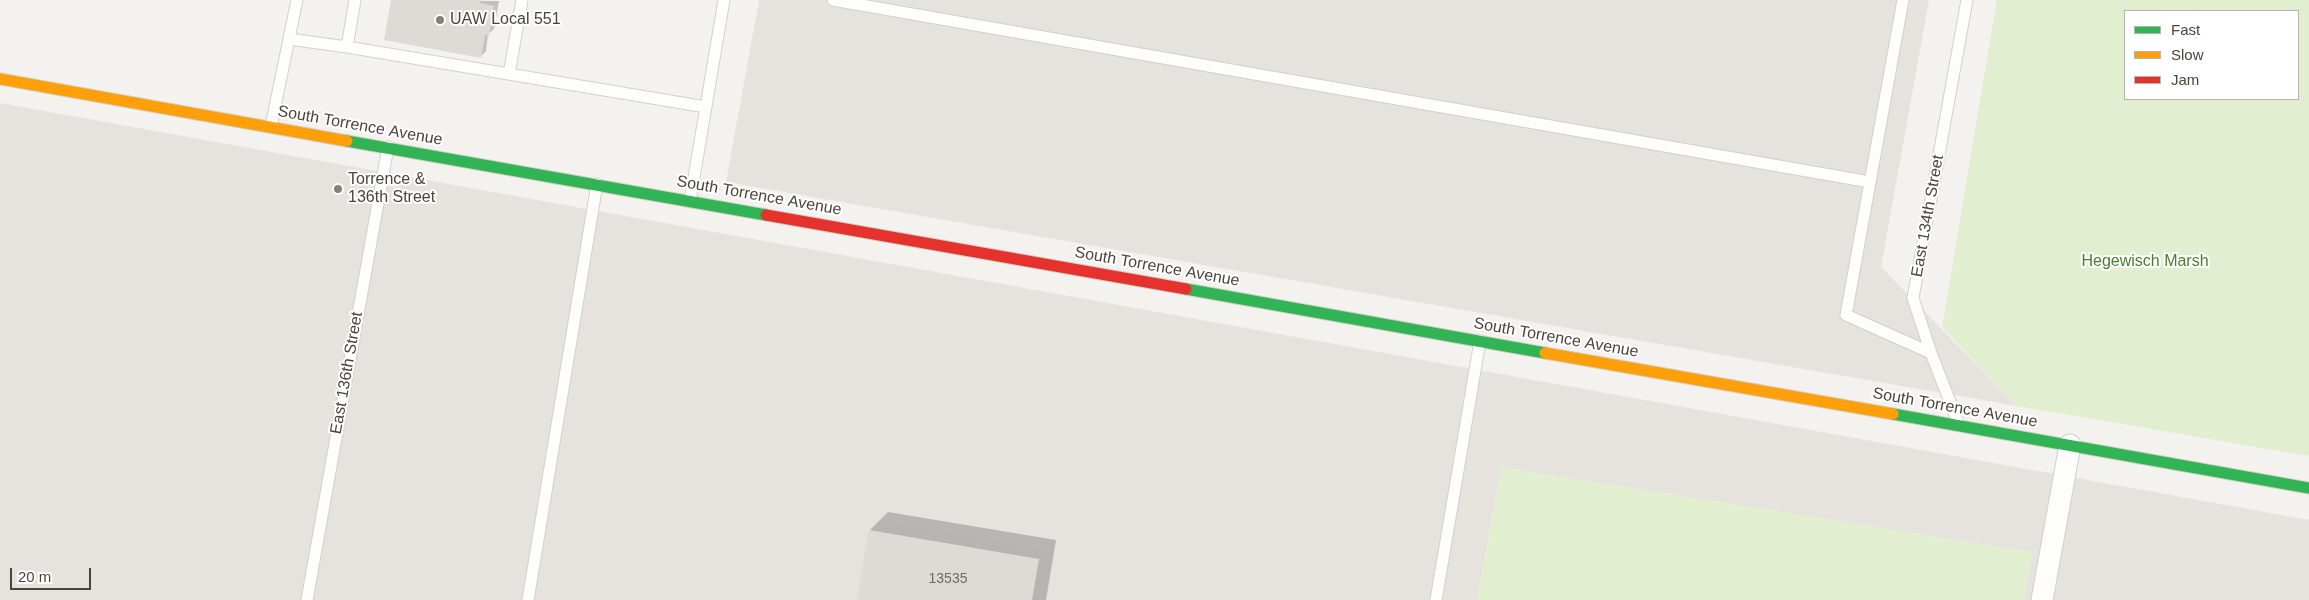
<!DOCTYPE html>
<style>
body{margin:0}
#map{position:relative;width:2309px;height:600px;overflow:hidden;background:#f4f2ee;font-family:Arial,sans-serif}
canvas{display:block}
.legend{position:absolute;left:2124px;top:10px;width:175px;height:90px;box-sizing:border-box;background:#fff;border:1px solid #b7b4b0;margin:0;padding:6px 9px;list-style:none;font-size:15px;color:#4b4439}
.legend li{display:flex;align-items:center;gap:10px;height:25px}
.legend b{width:25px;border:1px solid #b7b4b0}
.scale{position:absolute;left:10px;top:568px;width:81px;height:22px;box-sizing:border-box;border:2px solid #4b4439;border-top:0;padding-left:6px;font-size:15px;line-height:18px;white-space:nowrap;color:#4b4439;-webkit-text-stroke:4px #fff;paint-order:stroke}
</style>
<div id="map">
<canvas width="2309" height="600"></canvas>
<ul class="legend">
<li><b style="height:6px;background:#30b455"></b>Fast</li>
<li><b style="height:6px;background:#ff9f0a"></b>Slow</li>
<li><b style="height:6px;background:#e5322d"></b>Jam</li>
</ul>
<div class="scale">20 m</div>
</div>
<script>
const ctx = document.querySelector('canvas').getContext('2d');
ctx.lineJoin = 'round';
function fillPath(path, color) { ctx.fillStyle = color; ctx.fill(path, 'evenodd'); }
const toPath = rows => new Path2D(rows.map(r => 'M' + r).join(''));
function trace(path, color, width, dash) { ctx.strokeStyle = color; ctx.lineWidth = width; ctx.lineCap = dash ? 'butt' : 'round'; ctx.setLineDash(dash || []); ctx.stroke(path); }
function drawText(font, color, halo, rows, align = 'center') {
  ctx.font = font + ' Arial,sans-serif'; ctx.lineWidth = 4; ctx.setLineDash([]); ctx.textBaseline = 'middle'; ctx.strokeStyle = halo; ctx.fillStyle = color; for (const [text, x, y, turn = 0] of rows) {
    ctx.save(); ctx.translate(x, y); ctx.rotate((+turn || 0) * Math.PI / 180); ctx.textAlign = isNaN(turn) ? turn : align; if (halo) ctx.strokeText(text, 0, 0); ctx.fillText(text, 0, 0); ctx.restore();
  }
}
fillPath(toPath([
 [759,0,1929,0,1881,267,2017,406,726,182],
 [0,103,2309,520,2309,600,2024,600,2032,552,1501,467,1477,600,0,600]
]), '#e6e2de');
fillPath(toPath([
 [1997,0,2309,0,2309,456,2017,406,1942,327],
 [2298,11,2298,99,2125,99,2125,11],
 [1501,467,2032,552,2024,600,1477,600]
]), '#e1eecf');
fillPath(toPath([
 [737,275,1083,335,1046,551,810,510,794,600,681,600]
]), '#e6e3df');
fillPath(toPath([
 [392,0,499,1,494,29,488,34,486,51,481,56],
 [888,512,1056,540,1046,600,858,600,870,530]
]), '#0003');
fillPath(toPath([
 [391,0,480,0,480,3,494,6,489,36,485,35,481,58,384,40],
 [869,530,1039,559,1032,600,857,600]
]), '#dedbd6');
const lane = toPath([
 [833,0,1870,182],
 [1903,0,1846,315,1931,353],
 [289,39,347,47,355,0],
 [347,47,706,107],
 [509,74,522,0],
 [271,126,297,0],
 [690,201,724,0],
 [1959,425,1931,353,1913,298,1967,0],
 [307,600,388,147],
 [528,600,597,184],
 [1436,600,1480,341]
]);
const street = toPath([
 [2042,600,2070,445]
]);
const fast = toPath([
 [347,141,766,215],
 [1186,289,1545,353],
 [1893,414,2309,488]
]);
const slow = toPath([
 [0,79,347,141],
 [1545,353,1893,414]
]);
const jam = toPath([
 [766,215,1186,289]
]);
trace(lane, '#d2d0cb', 13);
trace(street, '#d2d0cb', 23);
trace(fast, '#d3cfc5', 13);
trace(slow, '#d3cfc5', 13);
trace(jam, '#d3cfc5', 13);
trace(lane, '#fdfdfc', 11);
trace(street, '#fdfdfc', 21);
trace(fast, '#30b455', 11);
trace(slow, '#ff9f0a', 11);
trace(jam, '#e5322d', 11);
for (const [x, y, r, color] of [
 [440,20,5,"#868178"],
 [338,189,5,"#868178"]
]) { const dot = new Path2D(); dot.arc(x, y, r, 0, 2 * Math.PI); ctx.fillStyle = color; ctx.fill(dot); trace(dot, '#fff', 2); }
drawText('14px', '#706a61', null, [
 ["13535",948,579]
]);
drawText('16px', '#4b4439', '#fff', [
 ["UAW Local 551",450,20],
 ["Torrence &",348,180],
 ["136th Street",348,198]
], 'left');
drawText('16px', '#4b4439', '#fff', [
 ["South Torrence Avenue",360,126,10],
 ["South Torrence Avenue",759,196,10],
 ["East 134th Street",1928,216,-80],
 ["South Torrence Avenue",1157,267,10],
 ["South Torrence Avenue",1556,338,10],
 ["East 136th Street",347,373,-80],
 ["South Torrence Avenue",1955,408,10]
]);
drawText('16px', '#4a7f2a', '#fff', [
 ["Hegewisch Marsh",2145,262]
]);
</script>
